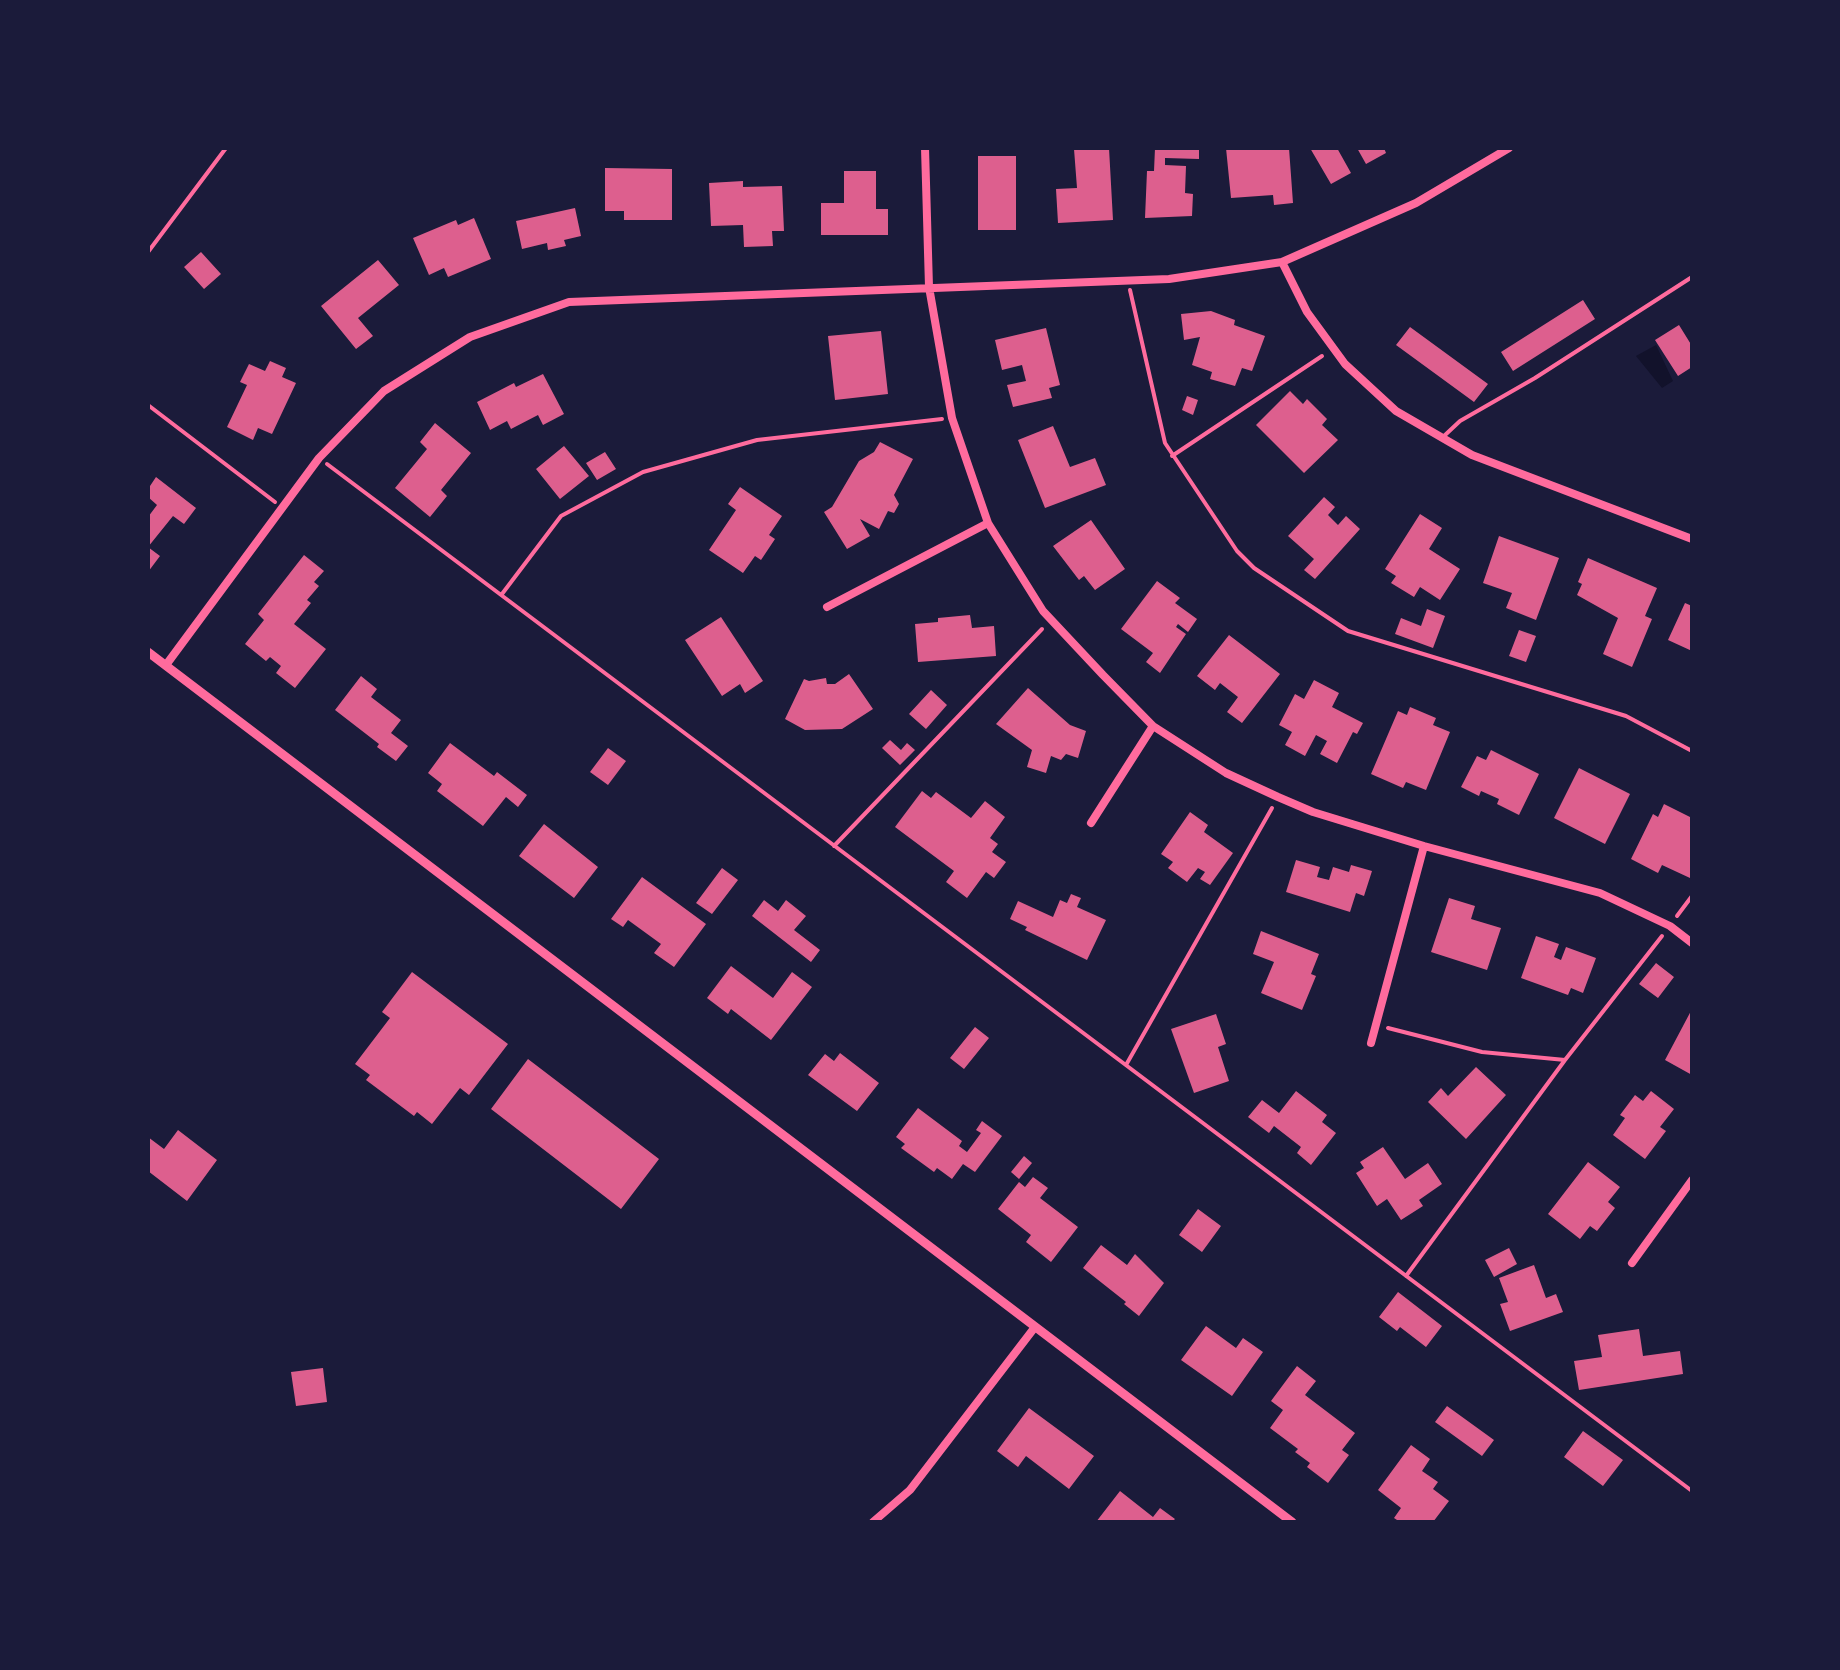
<!DOCTYPE html>
<style>
body{margin:0}
#map{position:relative;width:1840px;height:1670px;overflow:hidden;background:#1b1b3a;font-family:"Times New Roman",serif}
canvas{display:block}
.frame{position:absolute;inset:0;border:150px solid #1b1b3a;pointer-events:none}
</style>
<div id="map">
<canvas width="1840" height="1670"></canvas>
<div class="frame"></div>
</div>
<script>
const ctx = document.querySelector('canvas').getContext('2d');
ctx.lineJoin = 'round';
function fillPath(path, color) { ctx.fillStyle = color; ctx.fill(path, 'evenodd'); }
const toPath = rows => new Path2D(rows.map(r => 'M' + r).join(''));
function trace(path, color, width, dash) { ctx.strokeStyle = color; ctx.lineWidth = width; ctx.lineCap = dash ? 'butt' : 'round'; ctx.setLineDash(dash || []); ctx.stroke(path); }
fillPath(toPath([
 [1656,345,1673,381,1662,388,1636,356]
]), '#12122b');
fillPath(toPath([
 [1109,148,1113,220,1058,223,1056,189,1077,188,1074,149],
 [1155,148,1199,148,1199,159,1165,158,1165,165,1186,166,1185,193,1193,194,1192,216,1145,218,1147,171,1154,171],
 [1226,148,1289,148,1293,203,1274,205,1273,195,1231,198],
 [1310,148,1337,148,1351,173,1331,184],
 [1357,148,1384,148,1386,153,1366,164],
 [978,156,1016,156,1016,230,978,230],
 [605,168,672,169,672,220,624,220,624,211,605,211],
 [844,171,876,171,876,209,888,209,888,235,821,235,821,203,844,203],
 [743,181,743,187,782,186,784,231,772,231,773,246,744,247,743,225,711,226,709,183],
 [575,208,581,236,564,240,566,246,548,250,547,243,522,249,516,221],
 [474,218,491,259,448,277,444,268,429,275,413,238,456,220,458,225],
 [201,252,221,274,204,289,184,267],
 [378,260,399,285,358,318,373,336,356,349,321,306],
 [1583,300,1595,319,1513,371,1501,352],
 [1211,311,1235,320,1234,325,1265,336,1252,371,1242,368,1235,386,1210,379,1212,372,1192,365,1200,337,1184,340,1181,314],
 [1679,325,1692,346,1692,367,1678,376,1655,340],
 [1410,327,1488,384,1474,402,1396,345],
 [1046,328,1060,385,1049,388,1052,398,1013,407,1007,385,1026,381,1022,365,1002,370,995,340],
 [881,331,888,394,835,400,828,336],
 [270,361,286,368,282,377,296,383,272,434,258,428,253,440,227,427,247,385,240,382,249,364,265,371],
 [543,374,564,414,543,425,538,415,511,429,507,421,490,430,477,402,514,383,516,387],
 [1290,391,1303,404,1307,399,1327,419,1322,425,1338,440,1304,473,1256,425],
 [1187,396,1198,400,1193,415,1182,410],
 [435,423,471,453,441,490,447,496,430,517,395,488,427,449,420,442],
 [1053,426,1070,467,1095,458,1106,485,1045,508,1018,440],
 [880,442,913,459,894,495,899,504,894,513,888,511,879,529,860,519,870,536,847,549,824,512,832,507,859,461,874,452],
 [564,446,589,476,560,499,536,469],
 [605,452,616,469,597,480,586,463],
 [156,477,196,508,184,524,173,516,148,547,160,556,148,572,148,517,157,505,148,497,148,489],
 [740,487,782,516,769,535,775,539,761,560,755,556,743,573,709,550,736,510,728,504],
 [1324,497,1335,507,1328,515,1338,525,1346,516,1360,529,1315,579,1304,570,1314,559,1288,536],
 [1420,514,1442,528,1429,549,1460,569,1440,600,1420,587,1414,597,1391,583,1396,576,1385,569],
 [1091,520,1125,569,1095,590,1084,576,1079,580,1053,546],
 [1499,536,1559,558,1536,620,1506,608,1512,593,1483,583],
 [304,555,324,571,314,582,319,586,307,600,311,603,294,624,326,649,295,688,276,673,281,666,270,657,266,661,245,644,264,620,258,614],
 [1588,558,1657,588,1645,616,1652,619,1632,667,1603,654,1618,618,1577,595,1582,584,1578,582],
 [1157,581,1180,598,1175,603,1197,619,1188,632,1178,624,1176,627,1186,634,1160,673,1146,662,1153,653,1121,629],
 [1685,603,1692,606,1692,651,1668,640],
 [1427,609,1445,616,1433,648,1395,634,1401,618,1421,626],
 [970,615,972,628,994,626,996,656,918,662,915,624,938,622,938,618],
 [721,617,763,681,745,693,740,684,722,696,685,640],
 [1519,630,1536,636,1526,662,1509,656],
 [1229,635,1280,674,1242,723,1227,712,1238,697,1220,683,1215,690,1197,676],
 [849,674,873,709,842,729,805,730,785,719,804,679,809,681,826,678,827,684,835,684],
 [361,676,377,689,371,697,401,720,391,733,408,746,396,761,377,747,379,744,335,710],
 [1314,680,1339,693,1332,707,1363,723,1357,734,1353,732,1337,763,1320,754,1327,741,1316,735,1305,756,1285,745,1292,732,1279,725,1295,694,1304,699],
 [1028,688,1070,725,1086,731,1078,758,1066,754,1061,760,1051,756,1046,773,1027,767,1032,750,996,724],
 [931,690,947,705,926,729,909,714],
 [1410,707,1436,718,1433,725,1450,732,1426,790,1406,782,1403,788,1371,774,1398,711,1407,715],
 [890,740,901,750,907,743,915,750,900,765,882,748],
 [450,743,494,776,497,772,527,795,518,807,506,797,483,826,437,791,442,784,428,773],
 [608,748,626,761,608,785,590,772],
 [1491,750,1539,774,1519,815,1497,804,1499,799,1481,791,1479,796,1461,787,1477,756,1486,760],
 [1579,768,1630,794,1605,844,1554,818],
 [922,791,931,798,936,792,971,818,985,801,1005,817,990,838,998,844,992,852,1006,862,994,878,986,872,967,898,946,882,954,871,895,827],
 [1664,804,1692,818,1692,872,1690,878,1662,865,1658,873,1631,859,1653,814,1658,817],
 [1190,812,1208,825,1204,832,1233,853,1210,885,1200,879,1205,872,1198,868,1187,882,1168,868,1173,862,1161,854],
 [544,824,598,867,574,898,519,856],
 [1296,860,1320,867,1317,877,1329,880,1333,867,1349,872,1351,865,1372,871,1364,896,1356,893,1350,912,1286,892],
 [722,868,738,880,712,914,696,903],
 [642,877,706,924,674,967,654,953,661,944,628,920,623,927,611,919],
 [1071,894,1081,898,1077,907,1106,920,1087,960,1025,930,1027,927,1010,919,1018,901,1053,917,1060,900,1067,903],
 [1449,898,1475,906,1471,919,1501,928,1487,970,1431,952],
 [764,900,778,911,786,900,806,916,794,930,820,950,811,962,752,916],
 [1261,931,1319,954,1311,974,1316,976,1302,1010,1261,993,1274,962,1253,954],
 [1536,936,1559,944,1554,957,1561,960,1566,947,1596,958,1583,993,1571,988,1568,995,1521,978],
 [1656,963,1674,977,1658,998,1639,984],
 [731,966,773,998,792,972,812,987,771,1040,731,1009,728,1014,707,998],
 [412,972,508,1044,469,1095,460,1088,432,1124,417,1112,414,1116,366,1080,370,1075,355,1064,390,1018,382,1012],
 [1692,1009,1692,1075,1665,1060],
 [1216,1014,1226,1044,1218,1047,1229,1081,1194,1093,1171,1029],
 [975,1027,989,1038,964,1069,950,1058],
 [840,1053,879,1083,857,1111,808,1075,825,1054,834,1061],
 [528,1059,659,1159,621,1209,491,1109],
 [1476,1067,1506,1095,1466,1139,1428,1102,1441,1088,1448,1096],
 [1296,1091,1327,1115,1322,1122,1336,1133,1311,1165,1297,1153,1301,1147,1274,1126,1269,1133,1248,1117,1262,1100,1279,1113],
 [1651,1091,1674,1109,1660,1127,1666,1131,1645,1159,1613,1135,1625,1118,1620,1115,1635,1095,1643,1101],
 [918,1108,962,1141,959,1146,967,1152,981,1133,976,1130,982,1121,1002,1136,975,1172,963,1164,952,1179,937,1168,934,1172,901,1148,905,1144,896,1137],
 [178,1130,217,1160,187,1201,148,1171,148,1137,164,1149],
 [1383,1147,1405,1179,1428,1163,1442,1184,1419,1200,1423,1206,1401,1220,1387,1199,1377,1206,1356,1173,1364,1168,1360,1162],
 [1024,1156,1032,1163,1019,1179,1011,1172],
 [1588,1162,1620,1187,1608,1202,1615,1208,1597,1231,1590,1226,1580,1239,1548,1214],
 [1033,1177,1048,1188,1040,1198,1078,1227,1051,1262,1026,1242,1031,1235,998,1209,1019,1182,1025,1187],
 [1198,1209,1221,1226,1202,1252,1179,1235],
 [1101,1245,1127,1265,1135,1254,1164,1283,1139,1316,1124,1304,1126,1302,1083,1268],
 [1509,1248,1517,1264,1494,1277,1485,1260],
 [1534,1265,1546,1298,1556,1294,1563,1312,1510,1331,1500,1304,1508,1302,1499,1278],
 [1398,1292,1442,1326,1426,1347,1400,1327,1397,1331,1379,1317],
 [1206,1326,1236,1348,1243,1338,1263,1352,1232,1396,1181,1360],
 [1639,1329,1643,1356,1680,1351,1683,1374,1579,1390,1574,1361,1602,1357,1598,1335],
 [1297,1366,1316,1381,1305,1395,1355,1433,1342,1450,1349,1455,1328,1483,1307,1467,1310,1463,1295,1452,1298,1449,1270,1428,1283,1410,1271,1401],
 [323,1368,327,1402,296,1406,291,1372],
 [1447,1406,1494,1440,1482,1456,1435,1422],
 [1029,1408,1094,1456,1069,1489,1026,1456,1018,1467,997,1451],
 [1583,1431,1623,1460,1603,1486,1564,1457],
 [1411,1445,1430,1459,1422,1471,1438,1482,1433,1489,1449,1501,1433,1522,1400,1522,1394,1518,1401,1508,1378,1490],
 [1120,1491,1153,1517,1160,1508,1175,1519,1172,1522,1096,1522]
]), '#dd5f8e');
trace(toPath([
 [148,252,226,148],
 [1130,290,1165,443,1237,551,1254,568,1348,631,1626,716,1692,751],
 [148,405,275,502],
 [1172,456,1322,356],
 [327,464,1692,1491],
 [502,594,561,516,643,472,757,440,942,419],
 [834,846,1042,629],
 [1677,916,1692,896],
 [1388,1028,1482,1052,1565,1060],
 [1126,1065,1272,808],
 [1406,1276,1565,1060,1662,936]
]), '#ff6b9d', 4);
trace(toPath([
 [1444,436,1460,421,1535,378,1692,277]
]), '#ff6b9d', 4);
trace(toPath([
 [925,148,929,287,952,418,988,523,1043,611,1103,675,1153,726,1226,773,1278,797,1313,812,1424,846,1600,893,1670,926,1692,943],
 [1282,262,1307,312,1345,364,1396,411,1472,455,1692,539],
 [827,607,988,523],
 [166,665,319,458,384,391,470,337,569,302,1169,279,1282,262,1416,203,1509,148],
 [1091,823,1153,726],
 [1371,1043,1424,846],
 [1632,1263,1692,1180],
 [873,1522,910,1490,1035,1327]
]), '#ff6b9d', 8);
trace(toPath([
 [148,652,1292,1522]
]), '#ff6b9d', 9);
</script>
